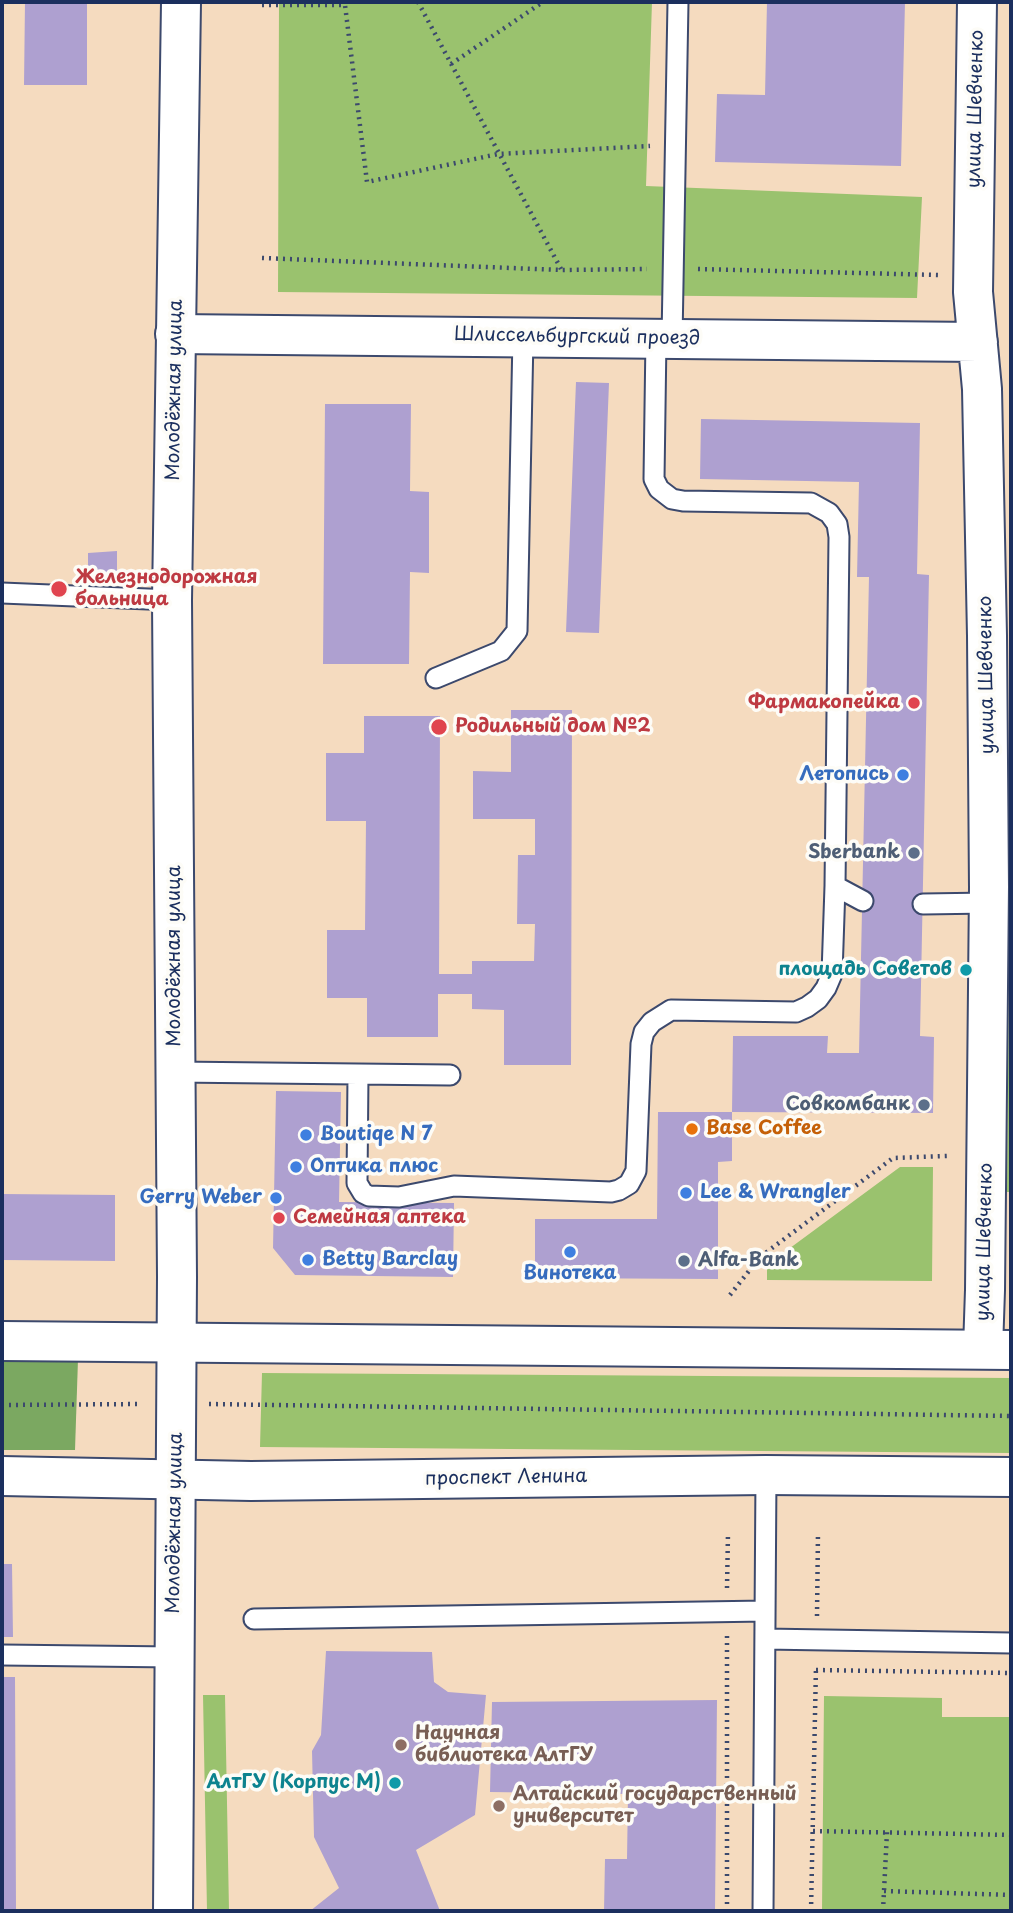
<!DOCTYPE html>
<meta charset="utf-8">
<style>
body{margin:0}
#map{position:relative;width:1013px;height:1913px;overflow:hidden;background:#f5dbbf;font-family:"Playpen Sans",sans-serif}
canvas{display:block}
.frame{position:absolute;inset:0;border:4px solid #1b2f5e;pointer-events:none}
</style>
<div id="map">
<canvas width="1013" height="1913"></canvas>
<div class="frame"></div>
</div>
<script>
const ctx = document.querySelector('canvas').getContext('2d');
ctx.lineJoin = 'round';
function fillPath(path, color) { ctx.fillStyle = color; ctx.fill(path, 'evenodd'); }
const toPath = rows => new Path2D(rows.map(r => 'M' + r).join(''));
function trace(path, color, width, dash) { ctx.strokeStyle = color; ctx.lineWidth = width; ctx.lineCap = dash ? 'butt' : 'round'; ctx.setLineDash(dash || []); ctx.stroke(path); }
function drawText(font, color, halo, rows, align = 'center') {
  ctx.font = font + ' "Playpen Sans",sans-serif'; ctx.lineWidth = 7; ctx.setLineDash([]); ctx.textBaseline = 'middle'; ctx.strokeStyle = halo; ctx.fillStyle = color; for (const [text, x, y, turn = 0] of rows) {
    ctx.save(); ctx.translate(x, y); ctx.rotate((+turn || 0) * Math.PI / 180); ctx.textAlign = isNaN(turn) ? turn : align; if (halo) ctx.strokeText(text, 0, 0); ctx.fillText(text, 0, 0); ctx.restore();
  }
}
fillPath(toPath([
 [279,2,652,2,646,186,922,197,917,298,278,292],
 [1011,737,1011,1192,1007,1192],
 [900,1167,933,1167,932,1281,767,1280,767,1265],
 [262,1373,1011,1378,1011,1453,260,1447],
 [203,1695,225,1695,229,1911,207,1911],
 [824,1696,942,1698,942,1717,1011,1717,1011,1911,822,1911]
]), '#9ac26e');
fillPath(toPath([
 [78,1359,75,1450,2,1450,2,1360]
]), '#7ba861');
fillPath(toPath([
 [25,2,87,2,87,85,24,85],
 [767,2,905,2,901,166,715,162,717,94,765,95],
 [576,382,609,383,599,633,566,632],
 [325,404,411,404,410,491,429,492,429,573,410,572,409,664,323,664],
 [701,419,920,423,917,574,929,575,920,1036,934,1037,933,1113,732,1112,733,1036,828,1036,827,1053,859,1053,869,577,857,577,859,482,700,479],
 [117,551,117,578,88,578,88,553],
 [511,710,572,710,571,1065,504,1065,504,1010,472,1009,472,994,438,994,438,1037,367,1037,367,998,327,998,327,930,365,930,366,821,326,821,326,753,364,753,364,716,440,716,439,974,472,974,472,961,534,961,535,924,517,924,518,855,535,855,535,819,473,819,473,771,511,772],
 [276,1091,341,1092,339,1202,454,1203,453,1277,295,1275,273,1248],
 [658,1112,732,1112,732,1161,718,1162,718,1279,535,1278,535,1219,657,1219],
 [2,1194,115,1195,115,1261,2,1260],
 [2,1564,12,1564,13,1637,2,1637],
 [326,1651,432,1652,434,1682,448,1692,486,1695,475,1815,416,1850,440,1911,310,1911,339,1888,314,1837,312,1751,321,1735],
 [2,1677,15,1677,16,1911,2,1911],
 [717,1700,715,1911,604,1911,605,1859,627,1859,628,1794,490,1792,492,1702]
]), '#aea0d0');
const service = toPath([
 [656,338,654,479,659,489,672,499,683,501,811,503,829,513,837,524,839,537,835,886],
 [672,339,678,2],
 [2,593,172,600],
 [436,678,501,651,517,631,523,337],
 [923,904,989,903],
 [175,1072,358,1074,357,1183,363,1193,369,1196,399,1197,454,1186,611,1192,619,1190,629,1184,636,1171,641,1044,644,1032,652,1022,671,1010,796,1012,807,1007,818,999,826,988,832,974,835,886,863,901],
 [358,1074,450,1075],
 [254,1619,765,1611],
 [765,1639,1011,1643],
 [2,1655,174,1657],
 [763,1911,766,1475]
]);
const minor = toPath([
 [977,2,973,292,982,389,987,636,989,887,985,1290,983,1349],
 [175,334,978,342]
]);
const tertiary = toPath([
 [173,1911,177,1277,172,600,181,2]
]);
const primary = toPath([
 [2,1341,1011,1350],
 [2,1476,251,1481,766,1475,1011,1477]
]);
trace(service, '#3c496d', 23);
trace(minor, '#3c496d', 42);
trace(tertiary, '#3c496d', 42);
trace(primary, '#3c496d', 42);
trace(toPath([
 [418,2,561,269],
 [262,5,345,5,367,182,498,154,650,146],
 [451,64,543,2],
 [262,258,561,270,647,269],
 [698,269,938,275],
 [730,1295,760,1257,893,1158,947,1156],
 [209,1404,1011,1416],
 [2,1405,141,1404],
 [727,1588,728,1533],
 [817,1616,818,1532],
 [727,1636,727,1911],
 [816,1670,1011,1673],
 [813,1831,1011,1835],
 [884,1891,1011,1895],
 [811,1911,816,1666],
 [883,1911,887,1832]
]), '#3c496d', 4.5, [2, 5]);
trace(service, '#fff', 19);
trace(minor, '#fff', 38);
trace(tertiary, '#fff', 38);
trace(primary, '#fff', 38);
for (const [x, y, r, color] of [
 [59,589,9,"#e0444e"],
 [914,703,7,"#e0444e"],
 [439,727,9,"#e0444e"],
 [903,775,7,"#3f7fe0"],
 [914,853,7,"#5c6f8a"],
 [966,970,7,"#0f9aa8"],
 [924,1105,7,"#5c6f8a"],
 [692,1129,7,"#e8710a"],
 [306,1135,7,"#3f7fe0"],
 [296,1167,7,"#3f7fe0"],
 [686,1193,7,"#3f7fe0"],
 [276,1198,7,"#3f7fe0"],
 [279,1218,7,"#e0444e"],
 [570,1252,7,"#3f7fe0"],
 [308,1260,7,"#3f7fe0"],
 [684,1261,7,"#5c6f8a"],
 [401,1745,7,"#8d6e63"],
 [395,1783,7,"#0f9aa8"],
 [499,1806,7,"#8d6e63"]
]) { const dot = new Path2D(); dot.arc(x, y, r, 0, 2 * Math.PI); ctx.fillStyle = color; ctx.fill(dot); trace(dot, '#fdfcf7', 2.5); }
drawText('19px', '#1b2f5e', '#fdfcf7', [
 ["улица Шевченко",976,109,-89],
 ["Шлиссельбургский проезд",577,337,1],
 ["Молодёжная улица",175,390,-89],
 ["улица Шевченко",987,675,-91],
 ["Молодёжная улица",175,956,-90],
 ["улица Шевченко",985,1242,-89],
 ["проспект Ленина",506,1478,-1],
 ["Молодёжная улица",175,1523,-89]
]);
drawText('bold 19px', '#be3a42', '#fdfcf7', [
 ["Железнодорожная",75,578],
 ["больница",75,600],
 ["Фармакопейка",900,703,"right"],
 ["Родильный дом №2",455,727],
 ["Семейная аптека",293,1218]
], 'left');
drawText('bold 19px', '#366cbe', '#fdfcf7', [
 ["Летопись",889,775,"right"],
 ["Boutiqe N 7",320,1135],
 ["Оптика плюс",310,1167],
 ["Lee & Wrangler",700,1193],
 ["Gerry Weber",262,1198,"right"],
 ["Betty Barclay",322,1260],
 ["Винотека",570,1274,"center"]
], 'left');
drawText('bold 19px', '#4e5e75', '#fdfcf7', [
 ["Sberbank",900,853],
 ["Совкомбанк",910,1105],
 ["Alfa-Bank",698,1261,"left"]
], 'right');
drawText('bold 19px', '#0d838f', '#fdfcf7', [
 ["площадь Советов",952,970],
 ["АлтГУ (Корпус М)",381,1783]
], 'right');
drawText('bold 19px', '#c56008', '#fdfcf7', [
 ["Base Coffee",706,1129]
], 'left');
drawText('bold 19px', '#785e54', '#fdfcf7', [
 ["Научная",415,1734],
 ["библиотека АлтГУ",415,1756],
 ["Алтайский государственный",513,1795],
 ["университет",513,1817]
], 'left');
</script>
